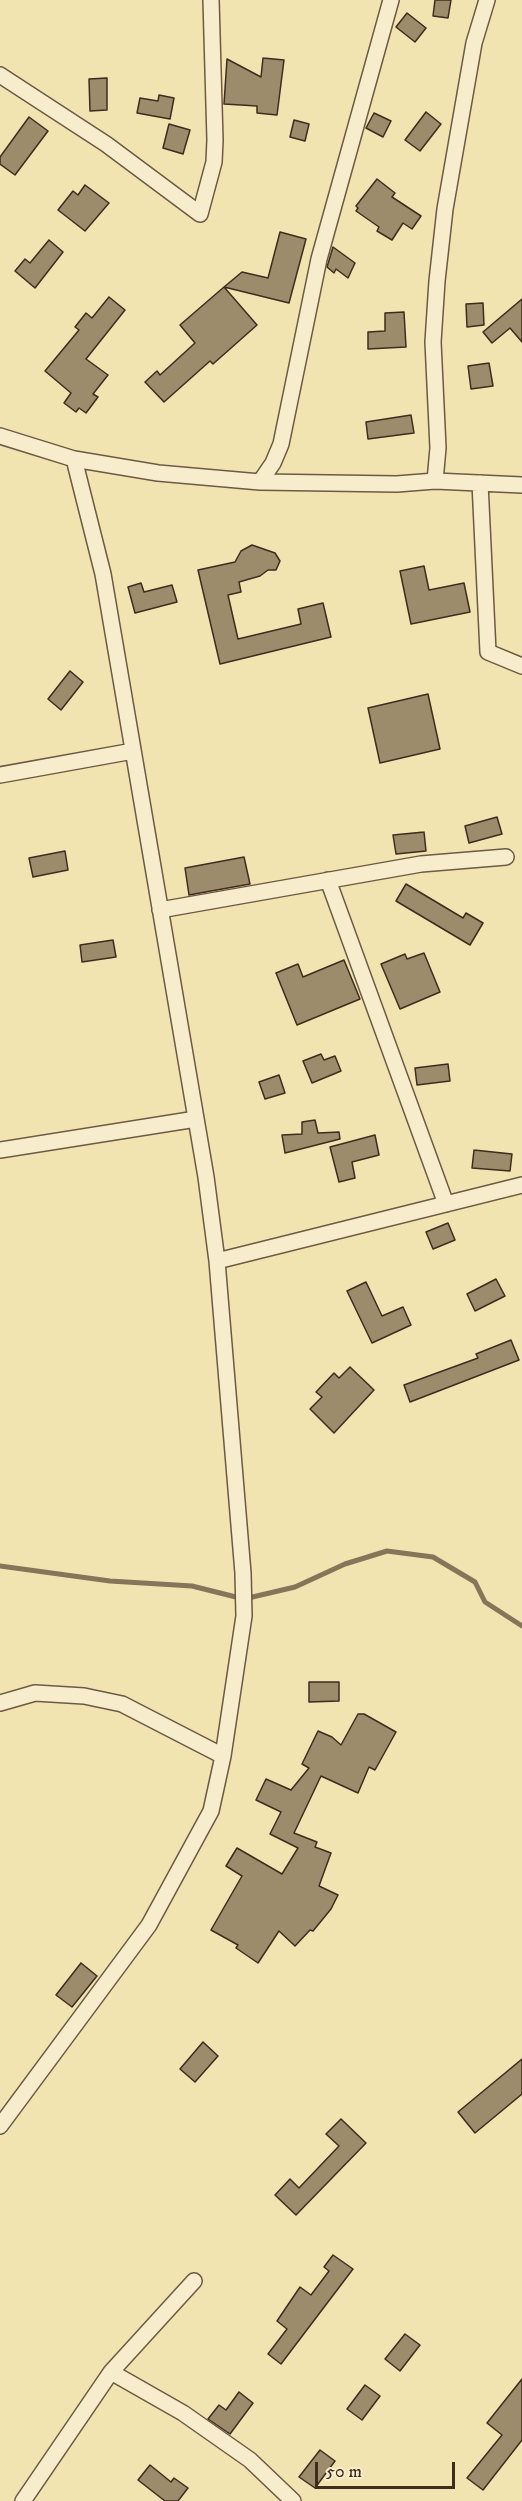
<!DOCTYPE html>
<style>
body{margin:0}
#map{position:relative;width:522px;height:2501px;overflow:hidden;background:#f2e4b1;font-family:"IM FELL DW Pica",serif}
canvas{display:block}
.scale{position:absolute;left:315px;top:2462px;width:140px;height:27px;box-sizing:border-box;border:3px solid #3f2c1f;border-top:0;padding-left:8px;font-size:18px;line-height:21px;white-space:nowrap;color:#3f2c1f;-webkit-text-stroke:4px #f7edcc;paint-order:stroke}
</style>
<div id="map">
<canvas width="522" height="2501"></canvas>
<div class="scale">50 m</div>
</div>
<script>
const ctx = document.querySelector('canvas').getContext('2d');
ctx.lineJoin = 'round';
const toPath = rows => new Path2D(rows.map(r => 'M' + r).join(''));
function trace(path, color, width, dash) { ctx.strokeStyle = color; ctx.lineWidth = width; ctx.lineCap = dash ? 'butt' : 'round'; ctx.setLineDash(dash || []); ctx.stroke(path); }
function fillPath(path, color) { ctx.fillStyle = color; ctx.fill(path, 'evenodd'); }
trace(toPath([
 [0,1566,110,1581,192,1586,244,1599,295,1587,345,1564,387,1551,433,1557,475,1582,485,1602,522,1626]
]), '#867559', 5);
const building = toPath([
 [435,0,451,0,448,18,433,16,435,0],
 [407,13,426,28,415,42,396,27,407,13],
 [263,58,284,60,277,115,257,113,257,106,224,104,227,59,261,77,263,58],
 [107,78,107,110,90,111,89,79,107,78],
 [159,95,174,98,170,119,137,113,140,98,158,101,159,95],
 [426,112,441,124,420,151,405,140,426,112],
 [374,113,391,121,383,137,366,128,374,113],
 [29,117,48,131,15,175,0,164,0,157,29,117],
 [294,120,309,124,305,141,290,137,294,120],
 [169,124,190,130,183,154,163,148,169,124],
 [377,179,395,193,392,197,421,216,412,229,403,223,392,240,377,231,379,227,356,211,358,208,356,206,377,179],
 [85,185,109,203,85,231,58,210,73,191,78,195,85,185],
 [280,232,306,239,289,303,224,287,242,272,268,278,280,232],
 [49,240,63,252,35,288,15,271,25,259,30,263,49,240],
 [333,247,355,263,348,278,336,269,334,273,327,267,333,247],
 [224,287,257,325,213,364,210,361,164,402,145,382,157,371,160,375,195,343,180,325,224,287],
 [109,297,125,310,86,359,108,375,93,394,98,397,86,413,79,408,76,412,64,403,71,393,45,371,79,330,75,327,86,313,92,318,109,297],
 [522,299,522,342,510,328,492,343,483,332,522,299],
 [483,303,484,325,467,327,466,304,483,303],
 [404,312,406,347,368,349,368,332,385,331,385,313,404,312],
 [489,363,493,386,471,389,468,366,489,363],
 [411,415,414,433,368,439,366,422,411,415],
 [252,545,275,553,280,561,276,570,268,570,260,576,239,582,241,592,228,595,238,639,301,624,298,609,323,603,331,637,220,664,198,570,235,562,241,551,252,545],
 [424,566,429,590,464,583,470,612,411,624,400,571,424,566],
 [141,583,144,592,172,585,177,602,135,613,128,587,141,583],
 [70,671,83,682,61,710,48,699,70,671],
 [428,694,440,749,380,763,368,708,428,694],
 [497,817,502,834,469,843,465,826,497,817],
 [424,832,426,851,396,854,393,835,424,832],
 [65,851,68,870,33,877,29,858,65,851],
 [244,857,250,884,189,895,185,868,244,857],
 [406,884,463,918,466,913,483,923,470,945,396,901,406,884],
 [113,940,116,957,82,962,80,945,113,940],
 [424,953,440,992,400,1009,381,964,405,954,407,959,424,953],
 [344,960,360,999,297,1025,276,973,298,964,303,977,344,960],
 [321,1054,324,1060,335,1056,341,1071,312,1083,303,1061,321,1054],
 [448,1064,450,1081,417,1085,415,1068,448,1064],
 [279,1075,285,1093,265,1099,259,1082,279,1075],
 [315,1120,318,1133,339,1132,340,1139,285,1153,282,1135,302,1134,302,1122,315,1120],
 [375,1135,379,1155,352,1162,355,1178,339,1182,330,1147,375,1135],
 [474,1150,512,1154,510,1171,472,1168,474,1150],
 [448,1223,455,1240,433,1249,426,1232,448,1223],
 [496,1279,505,1296,475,1311,467,1294,496,1279],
 [366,1282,382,1316,403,1307,411,1325,372,1343,347,1291,366,1282],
 [511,1340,519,1360,410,1402,404,1385,478,1358,476,1354,511,1340],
 [350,1367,374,1390,334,1433,310,1409,322,1397,316,1392,334,1373,339,1378,350,1367],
 [309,1682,339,1682,339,1701,309,1702,309,1682],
 [358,1714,364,1714,396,1732,375,1770,369,1767,358,1793,321,1776,294,1833,317,1842,315,1847,331,1853,319,1886,338,1895,331,1909,313,1931,310,1930,295,1946,279,1931,258,1963,236,1948,238,1945,211,1930,242,1876,226,1866,237,1848,282,1874,298,1848,270,1834,281,1812,256,1800,266,1779,291,1790,309,1768,302,1764,318,1731,332,1737,341,1745,358,1714],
 [81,1963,97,1976,72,2007,56,1995,81,1963],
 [203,2042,218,2056,195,2082,180,2069,203,2042],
 [522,2059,522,2094,475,2133,458,2112,522,2059],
 [341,2119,366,2143,296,2215,275,2195,290,2179,299,2188,339,2146,326,2134,341,2119],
 [333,2255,353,2269,281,2364,268,2354,287,2329,277,2321,300,2287,311,2295,329,2271,324,2267,333,2255],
 [405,2334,420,2345,400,2371,385,2359,405,2334],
 [522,2379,522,2440,483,2490,467,2478,502,2435,487,2423,522,2379],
 [365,2385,380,2396,362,2420,347,2409,365,2385],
 [239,2392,253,2403,230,2434,208,2419,219,2405,226,2410,239,2392],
 [320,2450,335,2461,315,2488,299,2477,320,2450],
 [150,2465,171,2482,174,2478,188,2488,178,2501,165,2501,138,2480,150,2465]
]);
fillPath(building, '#9c8c6b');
trace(building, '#3f2c1f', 1.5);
const minor = toPath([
 [0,75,106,144,200,214,214,162,215,140,211,0],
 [0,436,74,459,158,473,260,482,397,484,435,481,522,485],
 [435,481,438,448,433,342,437,281,445,209,474,43,487,0],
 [260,482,273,463,281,444,319,259,391,0],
 [480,483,488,652,522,666],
 [0,775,133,751],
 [328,880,446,1204],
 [160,910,421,864,506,857],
 [0,1150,196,1119],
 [217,1261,522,1185],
 [0,1703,35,1693,84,1696,122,1704,223,1756],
 [0,2126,149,1925,211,1811,223,1756,244,1616,243,1573,217,1261,206,1177,103,574,74,459],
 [111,2372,183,2413,250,2460,293,2501],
 [23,2501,111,2372,194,2281]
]);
trace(minor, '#6c5a44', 18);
trace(minor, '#f7edcc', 15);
</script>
